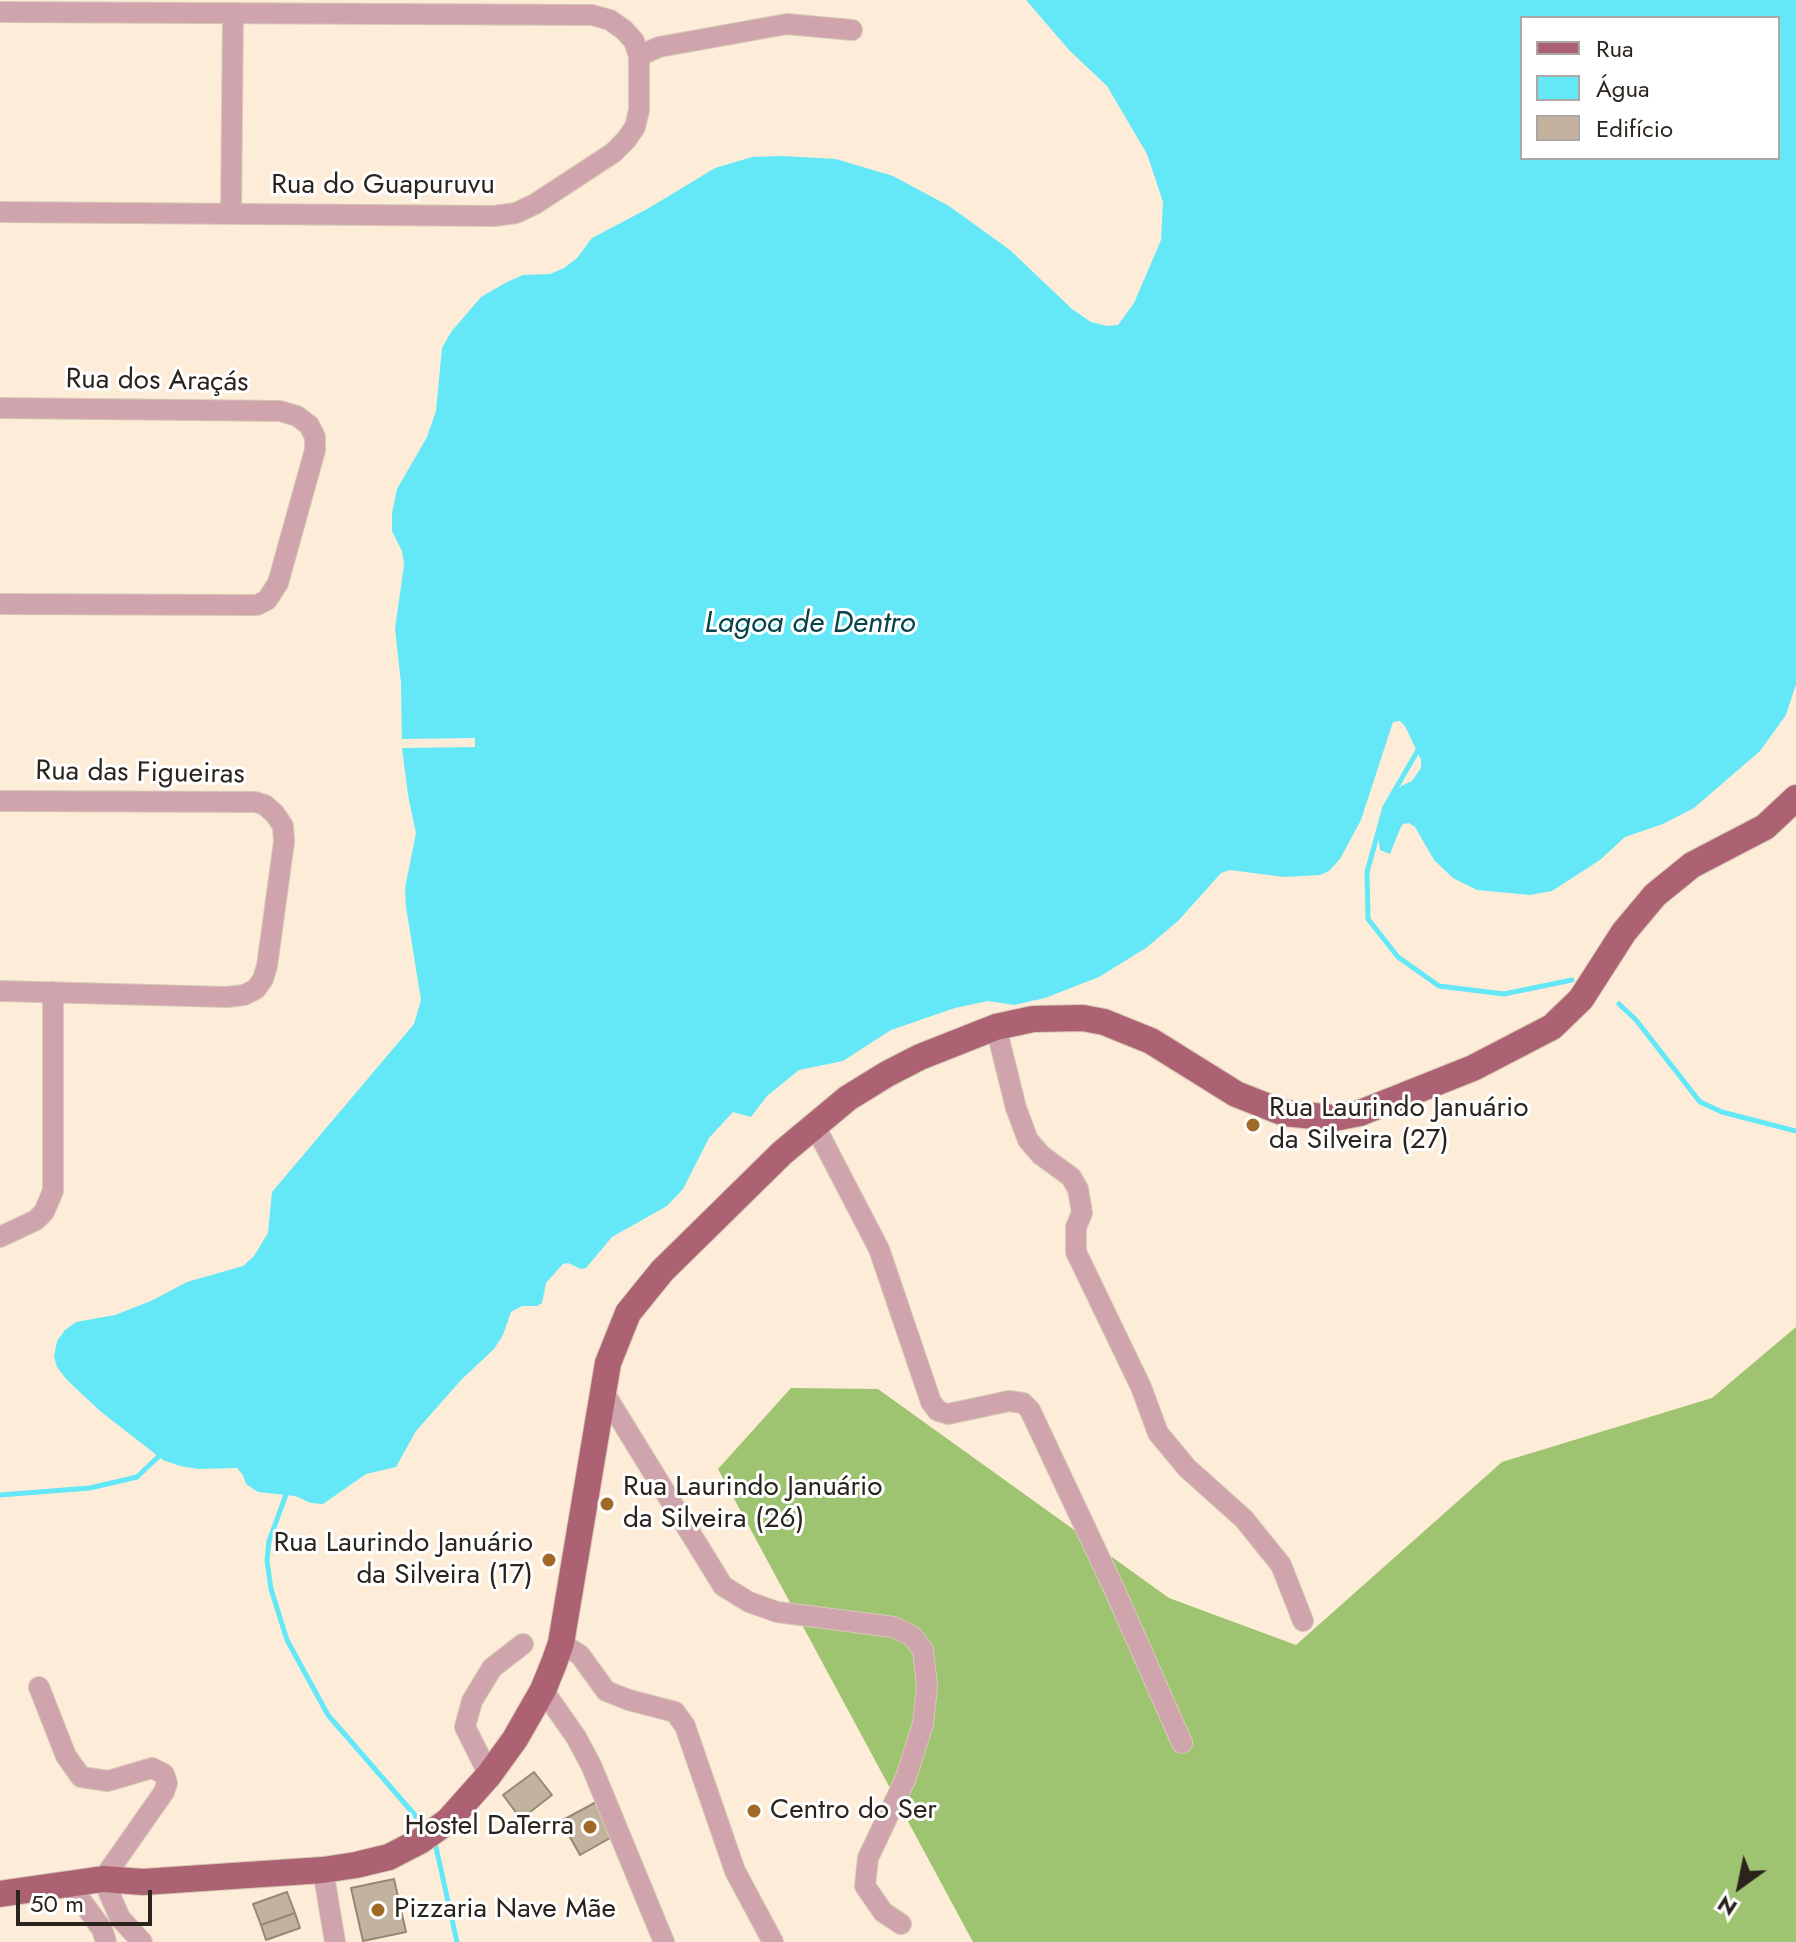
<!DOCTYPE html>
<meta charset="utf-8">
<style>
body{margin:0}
#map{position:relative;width:1796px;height:1942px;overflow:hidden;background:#fdedd8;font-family:Jost,sans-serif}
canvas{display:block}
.legend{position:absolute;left:1520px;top:16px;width:260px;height:144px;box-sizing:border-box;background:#fff;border:2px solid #aaa7a4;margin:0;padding:10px 14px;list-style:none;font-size:24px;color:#2a241c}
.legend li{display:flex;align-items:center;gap:16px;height:40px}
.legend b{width:40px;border:2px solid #aaa7a4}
.north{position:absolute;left:1700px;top:1846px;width:80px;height:80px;-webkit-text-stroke:6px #fff;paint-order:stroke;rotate:213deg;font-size:22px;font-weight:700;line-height:32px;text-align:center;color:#2a241c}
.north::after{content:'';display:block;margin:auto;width:28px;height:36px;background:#2a241c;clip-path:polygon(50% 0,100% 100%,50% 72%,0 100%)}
.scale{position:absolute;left:16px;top:1890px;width:136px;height:36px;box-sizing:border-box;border:4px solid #2a241c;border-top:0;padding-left:10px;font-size:24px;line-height:28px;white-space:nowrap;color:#2a241c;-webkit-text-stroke:6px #fff;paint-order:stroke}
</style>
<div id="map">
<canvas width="1796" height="1942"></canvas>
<ul class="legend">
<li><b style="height:10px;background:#ad6273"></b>Rua</li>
<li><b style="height:22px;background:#64e8f8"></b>Água</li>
<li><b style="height:22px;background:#c2b29e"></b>Edifício</li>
</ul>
<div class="north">N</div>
<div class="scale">50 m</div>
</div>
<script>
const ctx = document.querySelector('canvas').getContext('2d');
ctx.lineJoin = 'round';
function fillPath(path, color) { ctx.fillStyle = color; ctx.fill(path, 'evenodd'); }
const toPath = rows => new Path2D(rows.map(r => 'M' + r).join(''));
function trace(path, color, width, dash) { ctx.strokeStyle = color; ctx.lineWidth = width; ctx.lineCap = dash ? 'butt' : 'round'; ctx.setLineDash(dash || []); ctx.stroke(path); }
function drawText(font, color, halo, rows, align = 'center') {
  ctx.font = font + ' Jost,sans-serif'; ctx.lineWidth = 6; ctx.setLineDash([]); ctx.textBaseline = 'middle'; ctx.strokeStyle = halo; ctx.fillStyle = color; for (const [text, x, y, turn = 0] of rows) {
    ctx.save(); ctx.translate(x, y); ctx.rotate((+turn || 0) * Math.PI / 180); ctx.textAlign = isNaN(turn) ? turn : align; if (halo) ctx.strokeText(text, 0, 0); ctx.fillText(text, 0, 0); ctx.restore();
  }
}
fillPath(toPath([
 [1796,1327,1796,1942,973,1942,718,1469,791,1388,878,1389,1169,1598,1296,1645,1502,1462,1712,1398]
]), '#9fc471');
fillPath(toPath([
 [1026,0,1796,0,1796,684,1786,715,1760,751,1694,808,1663,824,1625,837,1600,860,1552,891,1530,895,1477,890,1453,878,1434,860,1415,827,1409,823,1403,824,1399,831,1390,854,1380,850,1378,835,1384,812,1393,795,1401,786,1412,781,1421,768,1421,760,1405,726,1400,721,1393,722,1361,820,1340,859,1329,871,1320,875,1284,877,1230,870,1221,873,1178,921,1146,948,1099,977,1045,998,1014,1005,988,1001,955,1008,891,1030,843,1061,799,1070,767,1096,751,1117,733,1112,709,1138,683,1189,667,1206,612,1237,586,1268,581,1269,568,1263,563,1264,546,1283,542,1303,537,1306,522,1306,511,1312,503,1335,494,1349,462,1379,416,1431,396,1467,366,1474,323,1504,311,1503,295,1496,258,1492,246,1484,243,1475,237,1468,198,1469,180,1466,163,1460,100,1411,67,1380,57,1367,54,1356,57,1341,65,1330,76,1322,115,1315,151,1301,187,1282,243,1266,254,1256,268,1233,272,1192,414,1024,421,1000,406,907,405,888,416,833,408,795,402,748,401,683,395,629,404,565,402,551,392,531,392,513,397,489,427,437,436,411,442,348,451,332,481,297,505,283,523,275,550,274,564,268,577,258,592,238,649,208,715,168,752,157,783,156,836,159,893,176,949,206,1010,250,1072,309,1091,322,1107,326,1118,325,1134,303,1161,240,1163,202,1147,154,1107,86,1069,50],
 [1522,18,1778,18,1778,158,1522,158]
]), '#64e8f8');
fillPath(toPath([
 [475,738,475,747,402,748,402,739]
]), '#fdedd8');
trace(toPath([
 [1421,745,1385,807,1367,872,1368,919,1398,957,1439,986,1504,994,1572,980],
 [1619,1004,1636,1020,1700,1102,1722,1112,1796,1131],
 [287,1492,269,1541,267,1561,271,1589,287,1640,328,1715,420,1821],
 [0,1495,90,1488,137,1477,160,1455],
 [436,1847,457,1942]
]), '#64e8f8', 5);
const building = toPath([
 [534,1772,552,1795,521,1819,503,1795,534,1772],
 [600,1800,619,1833,580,1855,561,1821,600,1800],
 [394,1879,406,1932,363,1941,351,1888,394,1879],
 [287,1892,295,1913,261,1925,253,1904,287,1892],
 [295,1913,300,1928,266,1940,261,1925,295,1913]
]);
fillPath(building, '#c2b29e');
trace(building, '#978874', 2);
const minor = toPath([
 [0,12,592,15,610,20,624,30,634,41,639,56,639,110,635,127,626,140,613,153,535,204,516,213,494,216,0,212],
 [639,56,659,47,787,24,852,30],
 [231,214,233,13],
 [0,408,280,411,297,416,309,425,315,437,315,450,278,583,267,600,257,605,245,605,0,604],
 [0,801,255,802,265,805,275,814,283,826,284,842,267,966,263,979,256,989,244,995,227,997,0,991],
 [996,1027,1016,1108,1028,1140,1041,1155,1071,1177,1078,1189,1082,1213,1076,1227,1076,1252,1141,1387,1158,1433,1187,1468,1244,1519,1281,1565,1303,1621],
 [814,1124,879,1249,931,1402,938,1411,948,1414,1009,1401,1023,1403,1030,1410,1116,1593,1182,1743],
 [0,1237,36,1220,44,1212,53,1191,53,992],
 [603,1391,723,1586,749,1602,777,1612,894,1627,912,1636,923,1650,927,1686,923,1724,905,1780,868,1858,865,1886,883,1912,901,1924],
 [561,1643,580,1655,606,1691,629,1700,675,1712,685,1726,735,1871,773,1942],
 [39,1687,66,1756,81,1777,108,1781,152,1768,164,1774,167,1783,164,1792,103,1879,120,1918,142,1942],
 [543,1690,576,1737,591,1765,664,1942],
 [489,1775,465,1727,472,1701,492,1668,523,1644],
 [323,1870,335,1942],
 [69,1884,102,1929,106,1942]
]);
const major = toPath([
 [0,1894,103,1879,143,1882,323,1870,356,1865,389,1857,420,1841,448,1821,489,1775,515,1739,543,1690,554,1663,561,1643,608,1363,628,1313,662,1271,782,1153,848,1098,887,1074,920,1057,996,1027,1033,1019,1083,1018,1104,1022,1151,1041,1236,1094,1284,1113,1334,1118,1360,1113,1473,1068,1552,1027,1581,999,1624,932,1655,895,1692,865,1765,827,1796,798]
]);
trace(minor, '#d7c9b6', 22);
trace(major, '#d7c9b6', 28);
trace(minor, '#cfa4ac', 20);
trace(major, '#ad6273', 26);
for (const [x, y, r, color] of [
 [1253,1125,8,"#a06925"],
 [607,1504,8,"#a06925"],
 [549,1560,8,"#a06925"],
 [754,1811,8,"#a06925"],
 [590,1827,8,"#a06925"],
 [378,1910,8,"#a06925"]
]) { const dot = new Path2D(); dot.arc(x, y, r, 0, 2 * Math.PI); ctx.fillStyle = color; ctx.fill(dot); trace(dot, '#fff', 3); }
drawText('28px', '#2a241c', '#fff', [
 ["Rua do Guapuruvu",383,186],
 ["Rua dos Araçás",157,382,1],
 ["Rua das Figueiras",140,774,1]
]);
drawText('28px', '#2a241c', '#fff', [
 ["Rua Laurindo Januário",1269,1109],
 ["da Silveira (27)",1269,1141],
 ["Rua Laurindo Januário",623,1488],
 ["da Silveira (26)",623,1520],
 ["Rua Laurindo Januário",533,1544,"right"],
 ["da Silveira (17)",533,1576,"right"],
 ["Centro do Ser",770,1811],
 ["Hostel DaTerra",574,1827,"right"],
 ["Pizzaria Nave Mãe",394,1910]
], 'left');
drawText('italic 30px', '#05444b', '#fff', [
 ["Lagoa de Dentro",810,625]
]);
</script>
